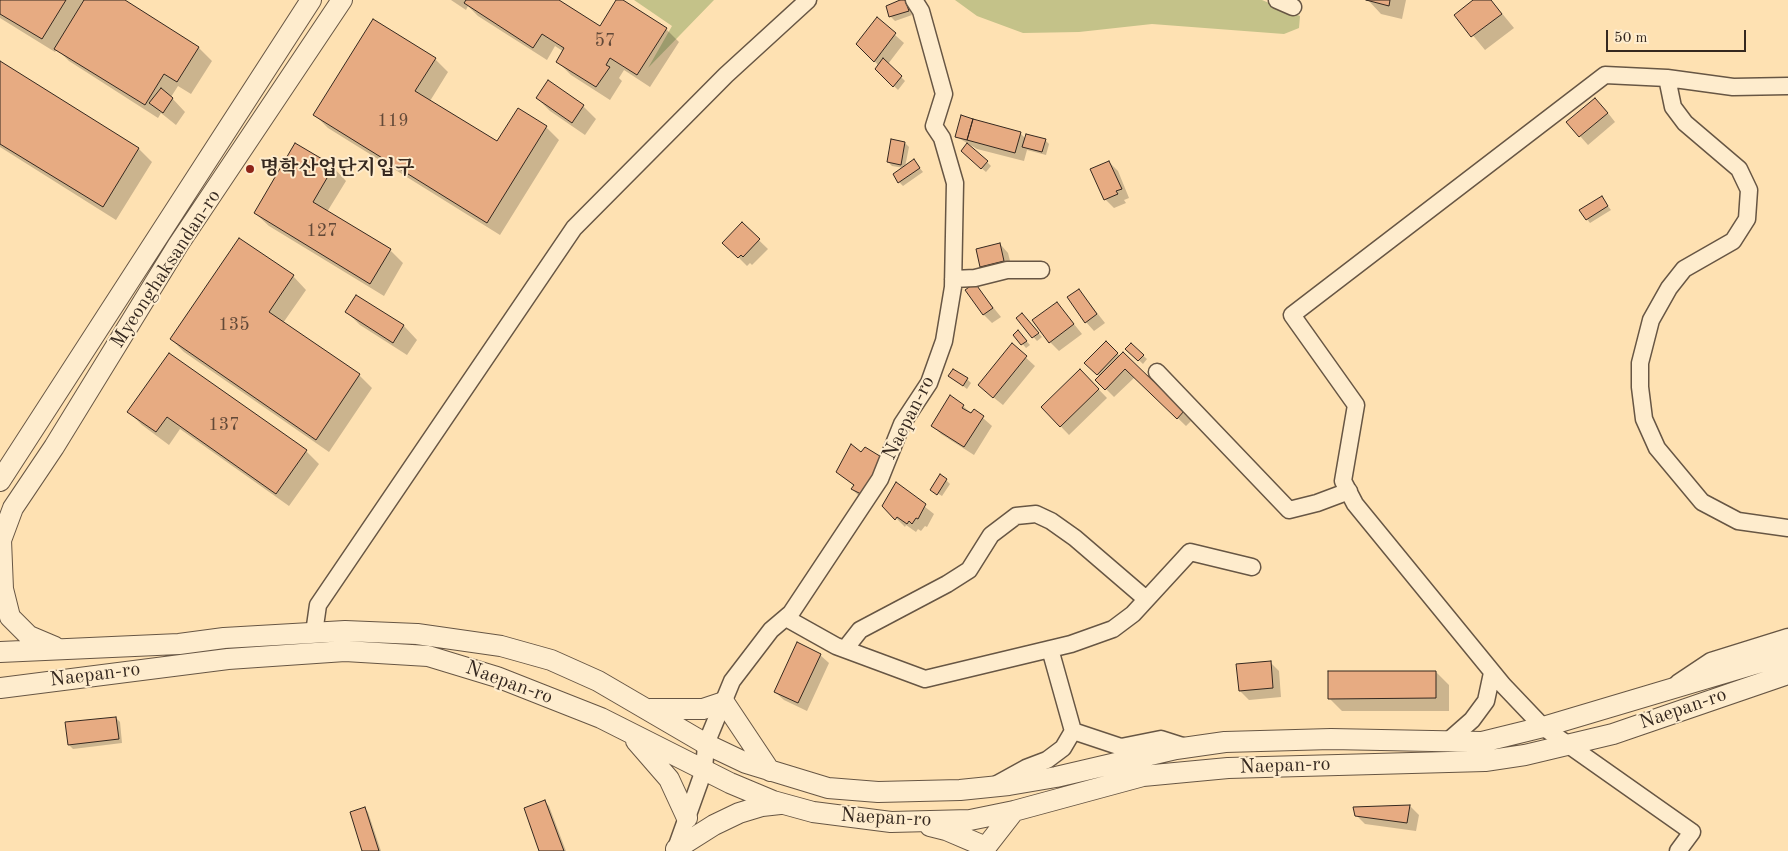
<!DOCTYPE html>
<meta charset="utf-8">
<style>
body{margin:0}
#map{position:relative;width:1788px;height:851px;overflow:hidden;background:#fee1b2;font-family:"Old Standard TT",serif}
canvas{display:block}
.scale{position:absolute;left:1606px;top:30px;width:140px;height:22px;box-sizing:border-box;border:2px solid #35281f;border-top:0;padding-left:6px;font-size:15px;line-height:18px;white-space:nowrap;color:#35281f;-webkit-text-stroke:4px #feeccd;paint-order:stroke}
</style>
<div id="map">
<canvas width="1788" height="851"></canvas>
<div class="scale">50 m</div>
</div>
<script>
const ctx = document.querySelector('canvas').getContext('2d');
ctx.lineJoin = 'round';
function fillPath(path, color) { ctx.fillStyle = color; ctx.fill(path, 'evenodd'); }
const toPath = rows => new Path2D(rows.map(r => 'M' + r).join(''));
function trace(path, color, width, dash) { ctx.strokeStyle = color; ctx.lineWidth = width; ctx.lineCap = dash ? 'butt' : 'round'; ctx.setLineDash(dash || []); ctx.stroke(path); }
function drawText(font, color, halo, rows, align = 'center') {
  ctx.font = font + ' "Old Standard TT","Noto Serif KR",serif'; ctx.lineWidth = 4; ctx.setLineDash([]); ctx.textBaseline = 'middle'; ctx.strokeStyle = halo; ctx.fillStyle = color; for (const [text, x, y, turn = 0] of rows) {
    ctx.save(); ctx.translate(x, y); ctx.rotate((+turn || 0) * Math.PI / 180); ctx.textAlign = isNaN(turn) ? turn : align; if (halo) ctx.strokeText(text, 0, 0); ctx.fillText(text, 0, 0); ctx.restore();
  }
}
fillPath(toPath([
 [634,0,714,0,648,68,672,26],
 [955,0,1262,0,1300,16,1299,28,1284,34,1152,24,1079,32,1023,33,977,16]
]), '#c4c289');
fillPath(toPath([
 [0,0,123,0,199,48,212,61,191,94,178,86,171,97,185,112,176,125,161,113,158,118,69,61,57,49,55,52,0,18],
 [451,0,557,0,600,28,618,0,621,0,666,29,679,42,650,87,624,70,619,78,622,81,610,100,571,75,558,62,564,52,555,46,547,60,478,16,468,6,466,10],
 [904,0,912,15,895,21,891,17,888,6],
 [1368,0,1406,0,1402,19,1381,14],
 [1475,0,1491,0,1514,28,1485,50,1456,15],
 [877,19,904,43,888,64,905,81,898,90,877,69,879,66,858,44],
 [435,59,448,72,430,101,498,143,546,127,559,140,500,235,328,128,315,115],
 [0,63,139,149,152,162,116,220,0,147],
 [537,98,583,106,596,119,585,135,550,111],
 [1604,108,1615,122,1588,145,1580,136],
 [1020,133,1026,139,1045,140,1049,144,1046,155,1027,150,1024,161,977,149,957,137],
 [905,143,909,147,905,167,914,161,923,172,903,186,899,182,904,168,892,166,888,162],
 [966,155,987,162,991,166,986,172],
 [1109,162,1118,171,1129,198,1124,200,1126,203,1114,208,1105,199],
 [333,167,346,181,327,212,390,250,403,263,384,296,269,226,255,213],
 [1602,198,1611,210,1590,223,1587,219],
 [742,224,768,249,752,265,750,263,747,266,724,243],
 [1000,244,1008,253,1012,269,990,275,982,266],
 [293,276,306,290,283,323,359,375,372,388,329,452,184,352,171,339],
 [975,285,1001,317,992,323,984,315],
 [1079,290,1105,323,1094,331,1086,322],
 [357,297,404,326,417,340,407,355,360,325,347,312],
 [1057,303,1082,334,1059,351,1050,342],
 [1018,319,1026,319,1042,337,1037,341],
 [1015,335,1022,336,1030,345,1026,348],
 [1106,343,1120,356,1123,354,1191,421,1186,426,1135,377,1114,397,1097,380,1100,377,1086,363],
 [1012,345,1035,366,1003,405,988,393],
 [1131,345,1147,359,1143,364,1127,349],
 [169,354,306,451,319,464,289,506,180,429,169,445,142,425,129,412],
 [1080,370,1107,398,1069,435,1042,407],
 [950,376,967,379,971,383,967,389],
 [963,406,972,414,975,411,992,426,974,455,941,434,933,426],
 [862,454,882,459,861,498,852,489,854,486,838,472],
 [946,480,950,484,942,496,934,491],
 [896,484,934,514,927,527,925,526,921,531,918,529,916,532,906,525,905,527,884,506],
 [820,655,829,663,807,711,784,700,775,692],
 [1270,662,1279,671,1281,697,1249,700,1240,691],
 [1436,672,1449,685,1449,711,1342,711,1329,698],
 [116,718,120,722,122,743,73,749,69,745],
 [545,802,549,806,566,851,541,851],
 [1410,806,1419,815,1416,831,1365,824,1356,815,1355,808],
 [364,808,368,812,381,851,364,851]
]), '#0003');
const building = toPath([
 [0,0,66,0,42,39,0,14,0,0],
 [84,0,125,0,199,47,177,82,164,74,145,105,54,49,84,0],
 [466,0,559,0,600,26,616,0,623,0,667,28,637,75,610,58,606,65,610,67,596,87,556,62,564,48,542,34,533,48,464,3,466,0],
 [900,0,905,0,909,11,889,17,886,6,900,0],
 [1366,0,1390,0,1389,6,1366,0],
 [1473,0,1491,0,1502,14,1471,37,1454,15,1473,0],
 [877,17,896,33,874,62,856,44,877,17],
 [373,19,436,58,415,91,497,141,518,108,547,126,487,223,313,115,373,19],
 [883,58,902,76,893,87,875,69,883,58],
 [0,61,139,148,103,207,0,144,0,61],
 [548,80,584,105,572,123,536,98,548,80],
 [161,88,173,98,163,113,149,103,161,88],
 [1595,98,1608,113,1579,137,1566,122,1595,98],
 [961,115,973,119,967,140,955,137,961,115],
 [973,119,1021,132,1015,153,967,140,973,119],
 [1026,134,1046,139,1042,152,1022,147,1026,134],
 [891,139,905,142,901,165,887,162,891,139],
 [295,143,334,166,313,202,391,249,370,284,254,213,295,143],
 [967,143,988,161,981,169,961,151,967,143],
 [914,159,920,168,898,183,893,174,914,159],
 [1109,161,1122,189,1116,191,1118,194,1104,200,1090,169,1109,161],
 [1602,196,1608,206,1586,220,1579,210,1602,196],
 [742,222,760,239,743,257,741,255,738,258,722,243,742,222],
 [239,238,294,275,269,312,360,374,316,440,170,339,239,238],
 [1000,243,1004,261,980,267,976,249,1000,243],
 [975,283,993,308,983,315,965,290,975,283],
 [1079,289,1097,314,1085,323,1067,297,1079,289],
 [356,295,404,325,393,343,345,312,356,295],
 [1057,302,1074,324,1049,343,1032,320,1057,302],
 [1022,313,1039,333,1032,338,1016,318,1022,313],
 [1018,330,1027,341,1021,345,1013,335,1018,330],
 [1106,341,1118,353,1097,375,1084,363,1106,341],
 [1012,343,1027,356,993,398,978,385,1012,343],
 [1131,343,1144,355,1138,361,1125,349,1131,343],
 [1123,352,1184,411,1177,419,1125,369,1105,390,1095,380,1123,352],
 [169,353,307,450,276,494,167,417,156,432,127,412,169,353],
 [953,369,968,378,963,386,948,376,953,369],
 [1080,369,1099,389,1060,427,1041,407,1080,369],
 [950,395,964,405,962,408,971,413,974,409,984,416,964,447,931,426,950,395],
 [851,444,861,452,865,447,883,458,861,494,851,489,854,485,836,472,851,444],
 [940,474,947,479,937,495,930,490,940,474],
 [896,482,926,504,918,519,916,518,912,524,909,521,907,524,897,517,895,520,882,506,896,482],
 [797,642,821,654,798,703,774,692,797,642],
 [1271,661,1273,688,1239,691,1236,664,1271,661],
 [1328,671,1436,671,1436,698,1328,699,1328,671],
 [116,717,119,739,68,745,65,722,116,717],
 [545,800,564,851,539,851,524,808,545,800],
 [1410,805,1407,823,1355,816,1353,807,1410,805],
 [365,807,379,851,362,851,350,812,365,807]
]);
fillPath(building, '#e7ab82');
trace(building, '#35281f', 1);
const minor = toPath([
 [1277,0,1293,7],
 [1667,78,1673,107,1685,123,1739,169,1749,190,1747,219,1733,241,1684,269,1669,288,1651,320,1640,363,1640,387,1644,419,1657,448,1702,502,1738,521,1788,528],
 [953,279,975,278,1007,270,1041,270],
 [1157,372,1289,510,1317,503,1349,491],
 [786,618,836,646,925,679,1071,644,1113,629,1133,614,1190,552,1252,567],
 [314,633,318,605,574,228,726,75,808,0],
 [845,649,860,630,947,584,969,570,991,535,1016,516,1036,514,1051,521,1075,538,1146,599],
 [1678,683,1711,661,1788,637],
 [1073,731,1121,747,1161,739,1186,747],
 [1447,742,1472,720,1486,701,1492,673],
 [997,784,1026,768,1047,760,1063,748,1073,731,1050,649],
 [675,851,704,770,706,744,732,681,771,630,791,613,880,479,902,424,929,383,944,341,953,287,955,183,942,138,934,126,944,94,921,11,914,0],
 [1678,851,1692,832,1543,727,1503,685,1355,504,1343,481,1356,405,1292,315,1605,75,1667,78,1733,87,1788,86]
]);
const tertiary = toPath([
 [0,481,311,0],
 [1,540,3,589,10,617,29,636,55,647],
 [0,543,13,508,54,447,178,245,342,0],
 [0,652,179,644,224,638,345,631,417,634,501,646,551,660,598,681,706,744,746,763,828,788,878,792,960,790,1009,785,1056,777,1176,749,1225,742,1331,739,1482,742,1543,727,1788,654],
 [0,688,228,659,345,651,428,656,497,677,601,718,730,783,773,801,813,812,891,822,970,820,1014,811,1143,776,1228,768,1485,761,1525,755,1613,734,1788,674],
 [650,709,703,709,724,702,770,771],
 [636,741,669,779,687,818],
 [930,826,946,830,986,847,1014,811],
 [676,849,714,825,739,813,762,806,780,804]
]);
trace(minor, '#675644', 19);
trace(tertiary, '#675644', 22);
trace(minor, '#feeccd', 16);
trace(tertiary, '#feeccd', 20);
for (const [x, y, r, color] of [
 [250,169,5,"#8f2418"]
]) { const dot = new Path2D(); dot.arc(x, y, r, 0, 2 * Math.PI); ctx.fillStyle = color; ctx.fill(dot); trace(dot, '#feeccd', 2); }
drawText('18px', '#624938', null, [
 ["57",605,41],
 ["119",393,121],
 ["127",322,231],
 ["135",234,325],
 ["137",224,425]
]);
drawText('bold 20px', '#35281f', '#feeccd', [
 ["명학산업단지입구",260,169]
], 'left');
drawText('20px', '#35281f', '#feeccd', [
 ["Myeonghaksandan-ro",166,269,-57],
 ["Naepan-ro",909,418,-63],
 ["Naepan-ro",95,675,-7],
 ["Naepan-ro",509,683,20],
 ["Naepan-ro",1683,709,-19],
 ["Naepan-ro",1285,766,-2],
 ["Naepan-ro",886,818,3]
]);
</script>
